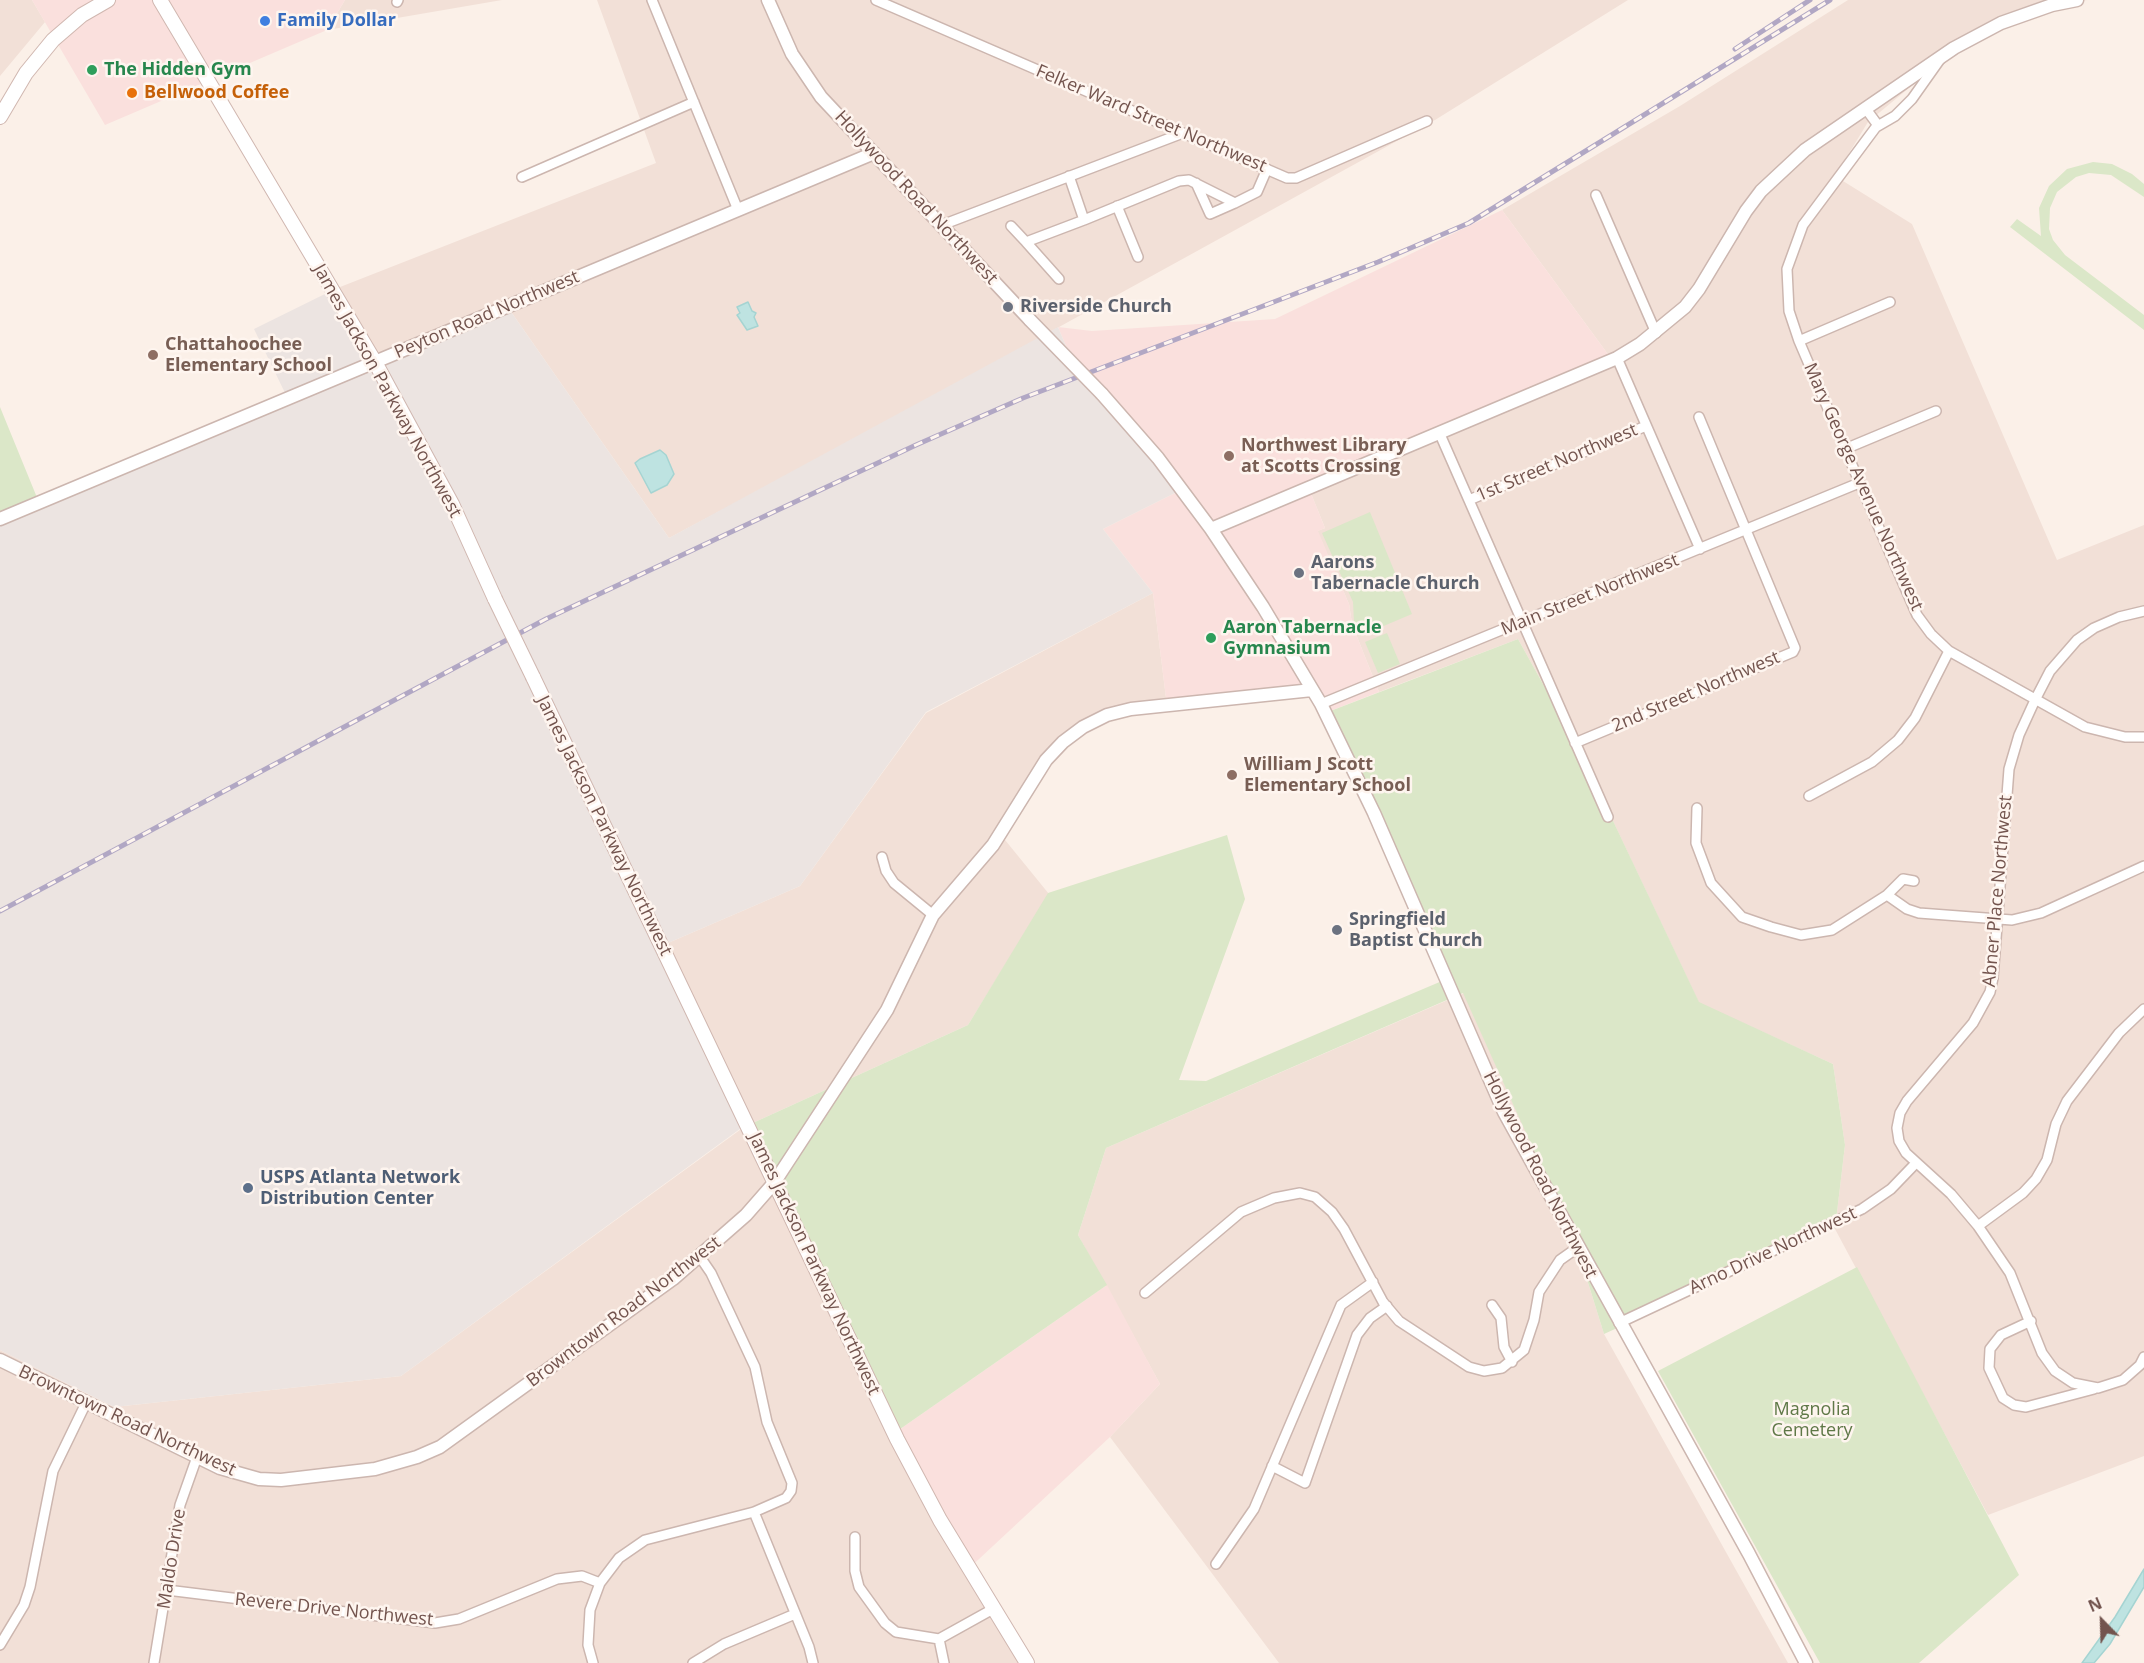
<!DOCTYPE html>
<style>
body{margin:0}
#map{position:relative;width:2144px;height:1663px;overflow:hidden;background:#fbf0e8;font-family:"Open Sans",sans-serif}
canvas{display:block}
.north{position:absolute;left:2072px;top:1591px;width:60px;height:60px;-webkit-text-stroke:4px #fef5ef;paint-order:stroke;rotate:337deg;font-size:16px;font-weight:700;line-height:24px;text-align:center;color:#73544e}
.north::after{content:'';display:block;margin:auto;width:21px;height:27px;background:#73544e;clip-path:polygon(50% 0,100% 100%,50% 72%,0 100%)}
</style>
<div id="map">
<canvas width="2144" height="1663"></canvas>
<div class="north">N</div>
</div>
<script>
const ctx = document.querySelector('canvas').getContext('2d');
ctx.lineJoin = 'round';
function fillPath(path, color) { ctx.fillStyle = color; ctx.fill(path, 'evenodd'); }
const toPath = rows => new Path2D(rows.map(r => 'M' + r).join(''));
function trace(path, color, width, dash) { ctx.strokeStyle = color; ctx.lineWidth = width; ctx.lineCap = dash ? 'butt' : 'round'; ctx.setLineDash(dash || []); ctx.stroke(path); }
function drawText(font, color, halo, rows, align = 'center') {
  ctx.font = font + ' "Open Sans",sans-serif'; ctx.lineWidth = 5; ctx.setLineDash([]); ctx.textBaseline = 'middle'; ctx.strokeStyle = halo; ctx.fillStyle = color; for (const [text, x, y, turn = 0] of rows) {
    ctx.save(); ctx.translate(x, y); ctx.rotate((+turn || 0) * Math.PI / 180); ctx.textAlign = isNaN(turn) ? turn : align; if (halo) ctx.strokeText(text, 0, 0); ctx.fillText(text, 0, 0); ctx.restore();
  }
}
fillPath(toPath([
 [0,0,32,0,45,22,0,76],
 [345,0,502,0,327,30],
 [597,0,1628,0,1435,120,832,452,669,538,507,306,382,359,335,289,656,163],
 [1848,0,2088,0,2068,2,1993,28,1939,63,1868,122,1835,176,1912,224,2057,560,2144,525,2144,1456,1988,1515,1835,1229,1845,1145,1833,1064,1699,1003,1578,747,1518,639,1379,692,1352,624,1349,604,1317,531,1325,528,1306,481,1610,357,1502,210,1680,106],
 [1153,593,1167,706,1125,713,1055,749,1001,835,1049,894,968,1025,744,1127,963,1573,1031,1663,0,1663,0,1350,114,1407,401,1376,744,1127,661,946,800,886,926,713],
 [1464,993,1576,1244,1604,1334,1788,1663,1279,1663,1110,1437,1160,1384,1078,1235,1106,1148]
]), '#f2e0d7');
fillPath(toPath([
 [32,0,345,0,327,30,105,125],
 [1502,210,1610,357,1306,481,1325,528,1318,531,1349,604,1352,624,1379,692,1320,715,1311,696,1167,706,1153,593,1103,529,1183,489,1118,403,1066,346,1058,327,1092,331,1275,319],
 [1107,1285,1160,1384,1110,1437,964,1573,913,1481,893,1434]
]), '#fae0dd');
fillPath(toPath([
 [335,289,382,359,507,306,669,538,1058,327,1066,346,1118,403,1183,489,1103,529,1153,593,926,712,800,886,661,946,744,1126,401,1376,114,1407,0,1350,0,515,287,397,254,329]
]), '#ece4e1');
fillPath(toPath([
 [2093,162,2112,164,2132,174,2144,184,2144,197,2111,175,2089,173,2076,177,2057,192,2050,208,2049,229,2053,240,2065,255,2144,315,2144,330,2010,227,2017,219,2041,236,2039,208,2049,186,2067,169],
 [0,407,38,500,0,515],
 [1370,512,1412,614,1360,636,1354,623,1353,602,1322,533],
 [1387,633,1400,664,1378,673,1365,642],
 [1518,639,1578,747,1699,1002,1833,1064,1845,1145,1835,1229,1604,1334,1576,1244,1463,993,1106,1148,1078,1235,1107,1285,893,1434,744,1127,968,1025,1048,893,1227,835,1245,899,1179,1080,1206,1081,1442,981,1416,913,1320,715],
 [1857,1267,2019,1575,1919,1663,1820,1663,1658,1371]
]), '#dbe7c8');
const water = toPath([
 [748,302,752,311,756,313,754,317,758,326,747,330,737,315,740,313,737,307,748,302],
 [660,450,666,455,674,474,667,485,651,493,635,463,640,459,660,450],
 [2144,1569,2144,1587,2110,1644,2094,1663,2082,1663,2115,1617,2144,1569]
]);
fillPath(water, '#bee3e1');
trace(water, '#a5d4d2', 1.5);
const minor = toPath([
 [652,0,738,210],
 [876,0,1287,178,1296,178,1427,121],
 [397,2,398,0],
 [1941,58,1912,99,1895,116,1876,127,1803,225,1787,269,1789,311,1799,341,1882,535,1917,615,1931,634,1949,651,2085,727,2125,737,2144,737],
 [1866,109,1877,124,1876,127],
 [522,177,694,102],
 [1196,183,1210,214,1235,203],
 [1596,195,1656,333],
 [1117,206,1138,257],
 [1084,220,1179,181,1189,180,1235,203,1257,192,1267,169],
 [942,225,1183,133],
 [1011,226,1026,242,1084,220,1069,176],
 [1026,242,1059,279],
 [1799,341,1890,302],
 [1617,358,1700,549],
 [1439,432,1608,817],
 [1845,449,1936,411],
 [1469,500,1646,426],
 [2144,611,2119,617,2094,628,2077,640,2050,671,2035,700,2019,735,2009,769,1993,978,1990,992,1973,1023,1907,1101,1900,1113,1897,1128,1899,1141,1906,1153,1951,1194,1978,1226,2010,1273,2042,1353,2055,1371,2073,1383,2098,1388,2123,1380,2140,1365,2144,1357],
 [1321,704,1859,483],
 [1575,743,1793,652,1795,648,1699,417],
 [1809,796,1872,762,1898,740,1915,718,1949,651],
 [1697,808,1696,843,1711,883,1742,917,1771,927,1801,935,1832,930,1887,895,1903,879,1914,881],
 [882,857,886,871,894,883,933,915],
 [1887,895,1907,909,1919,913,2012,920,2041,913,2144,866],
 [1978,1226,2023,1193,2036,1179,2047,1160,2056,1124,2067,1101,2119,1033,2144,1009],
 [1145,1293,1241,1212,1274,1198,1300,1193,1315,1197,1332,1212,1344,1229,1383,1302,1399,1321,1469,1367,1484,1371,1502,1368,1524,1350,1534,1320,1539,1292,1560,1260,1577,1248],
 [1492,1305,1501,1318,1504,1347,1512,1362],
 [2031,1321,2001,1335,1990,1349,1989,1368,2003,1398,2014,1405,2026,1407,2094,1389],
 [1619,1323,1862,1209,1891,1189,1916,1163],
 [1272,1466,1305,1483,1357,1335,1370,1318,1387,1306],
 [754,1512,809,1647,813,1663],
 [855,1537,855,1571,859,1587,885,1623,896,1632,939,1639,993,1609],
 [1216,1564,1254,1509,1341,1305,1373,1282],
 [167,1590,435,1623,459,1619,557,1579,582,1576,600,1583],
 [939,1639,944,1663],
 [0,1645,24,1605,30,1587,53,1471,86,1403],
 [154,1663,180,1505,197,1457],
 [593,1663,588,1645,590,1610,600,1583,619,1558,645,1540,754,1512,786,1498,791,1491,792,1483,767,1422,755,1367,711,1273,700,1257],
 [693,1663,724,1644,795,1614]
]);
const tertiary = toPath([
 [768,0,792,54,821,97,1030,320],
 [1102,394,1158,458,1211,529,1263,607,1321,704,1374,813,1504,1112,1749,1554,1806,1663],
 [0,519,874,153],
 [1211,529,1617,358,1640,344,1685,307,1699,289,1746,211,1761,191,1805,150,1954,48,2001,23,2052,5,2077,0],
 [0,1360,220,1468,259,1479,281,1480,375,1469,417,1457,440,1447,673,1279,746,1215,774,1183,887,1010,933,915,993,845,1046,760,1063,742,1083,727,1107,715,1131,709,1312,690]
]);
const secondary = toPath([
 [160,0,375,362,452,504,495,599],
 [0,117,26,73,53,40,82,15,108,0],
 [533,677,897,1439,940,1520,1027,1663]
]);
trace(minor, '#ccb6af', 12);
trace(tertiary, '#ccb6af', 15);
trace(secondary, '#d0b7b0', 16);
trace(minor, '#fff', 9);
trace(tertiary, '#fff', 12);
trace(secondary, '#fff', 14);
const rail = toPath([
 [1735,49,1810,0],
 [0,911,546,619,916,445,1023,398,1378,262,1469,223,1830,0]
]);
trace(rail, '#b1a7c4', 5);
trace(rail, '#fef5ef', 3, [9]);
const tertiaryBridge = toPath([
 [1030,320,1102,394]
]);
const secondaryBridge = toPath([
 [495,599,533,677]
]);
trace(tertiaryBridge, '#ccb6af', 15, []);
trace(secondaryBridge, '#d0b7b0', 16, []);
trace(tertiaryBridge, '#fff', 12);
trace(secondaryBridge, '#fff', 14);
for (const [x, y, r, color] of [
 [265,21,6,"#3f7fe0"],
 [92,70,6,"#2e9e5b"],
 [132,93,6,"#e8710a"],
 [1008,307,6,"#6b7280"],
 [153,355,6,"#8d6e63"],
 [1229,456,6,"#8d6e63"],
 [1299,573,6,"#6b7280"],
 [1211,638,6,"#2e9e5b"],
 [1232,775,6,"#8d6e63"],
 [1337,930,6,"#6b7280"],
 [248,1188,6,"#5c6f8a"]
]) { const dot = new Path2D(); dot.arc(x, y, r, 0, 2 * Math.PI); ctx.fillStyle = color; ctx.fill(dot); trace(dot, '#fef5ef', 2); }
drawText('bold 18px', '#366cbe', '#fef5ef', [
 ["Family Dollar",277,21]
], 'left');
drawText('bold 18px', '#27864d', '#fef5ef', [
 ["The Hidden Gym",104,70],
 ["Aaron Tabernacle",1223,628],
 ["Gymnasium",1223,649]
], 'left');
drawText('bold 18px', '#c56008', '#fef5ef', [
 ["Bellwood Coffee",144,93]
], 'left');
drawText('18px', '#73544e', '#fef5ef', [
 ["Felker Ward Street Northwest",1151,119,23],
 ["Hollywood Road Northwest",916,198,47],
 ["Peyton Road Northwest",487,315,-23],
 ["James Jackson Parkway Northwest",387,391,61],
 ["1st Street Northwest",1557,463,-23],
 ["Mary George Avenue Northwest",1863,487,66],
 ["Main Street Northwest",1590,595,-22],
 ["2nd Street Northwest",1696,692,-23],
 ["James Jackson Parkway Northwest",604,826,64],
 ["Abner Place Northwest",1998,891,-85],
 ["Hollywood Road Northwest",1540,1175,63],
 ["Arno Drive Northwest",1773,1251,-25],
 ["James Jackson Parkway Northwest",814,1264,65],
 ["Browntown Road Northwest",624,1312,-37],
 ["Browntown Road Northwest",127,1421,25],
 ["Maldo Drive",172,1559,-81],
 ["Revere Drive Northwest",334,1610,6]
]);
drawText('bold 18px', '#5b616d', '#fef5ef', [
 ["Riverside Church",1020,307],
 ["Aarons",1311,563],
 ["Tabernacle Church",1311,584],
 ["Springfield",1349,920],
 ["Baptist Church",1349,941]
], 'left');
drawText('bold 18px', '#785e54', '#fef5ef', [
 ["Chattahoochee",165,345],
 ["Elementary School",165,366],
 ["Northwest Library",1241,446],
 ["at Scotts Crossing",1241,467],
 ["William J Scott",1244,765],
 ["Elementary School",1244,786]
], 'left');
drawText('bold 18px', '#4e5e75', '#fef5ef', [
 ["USPS Atlanta Network",260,1178],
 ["Distribution Center",260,1199]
], 'left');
drawText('18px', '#5f7847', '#fef5ef', [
 ["Magnolia",1812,1410],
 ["Cemetery",1812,1431]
]);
</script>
